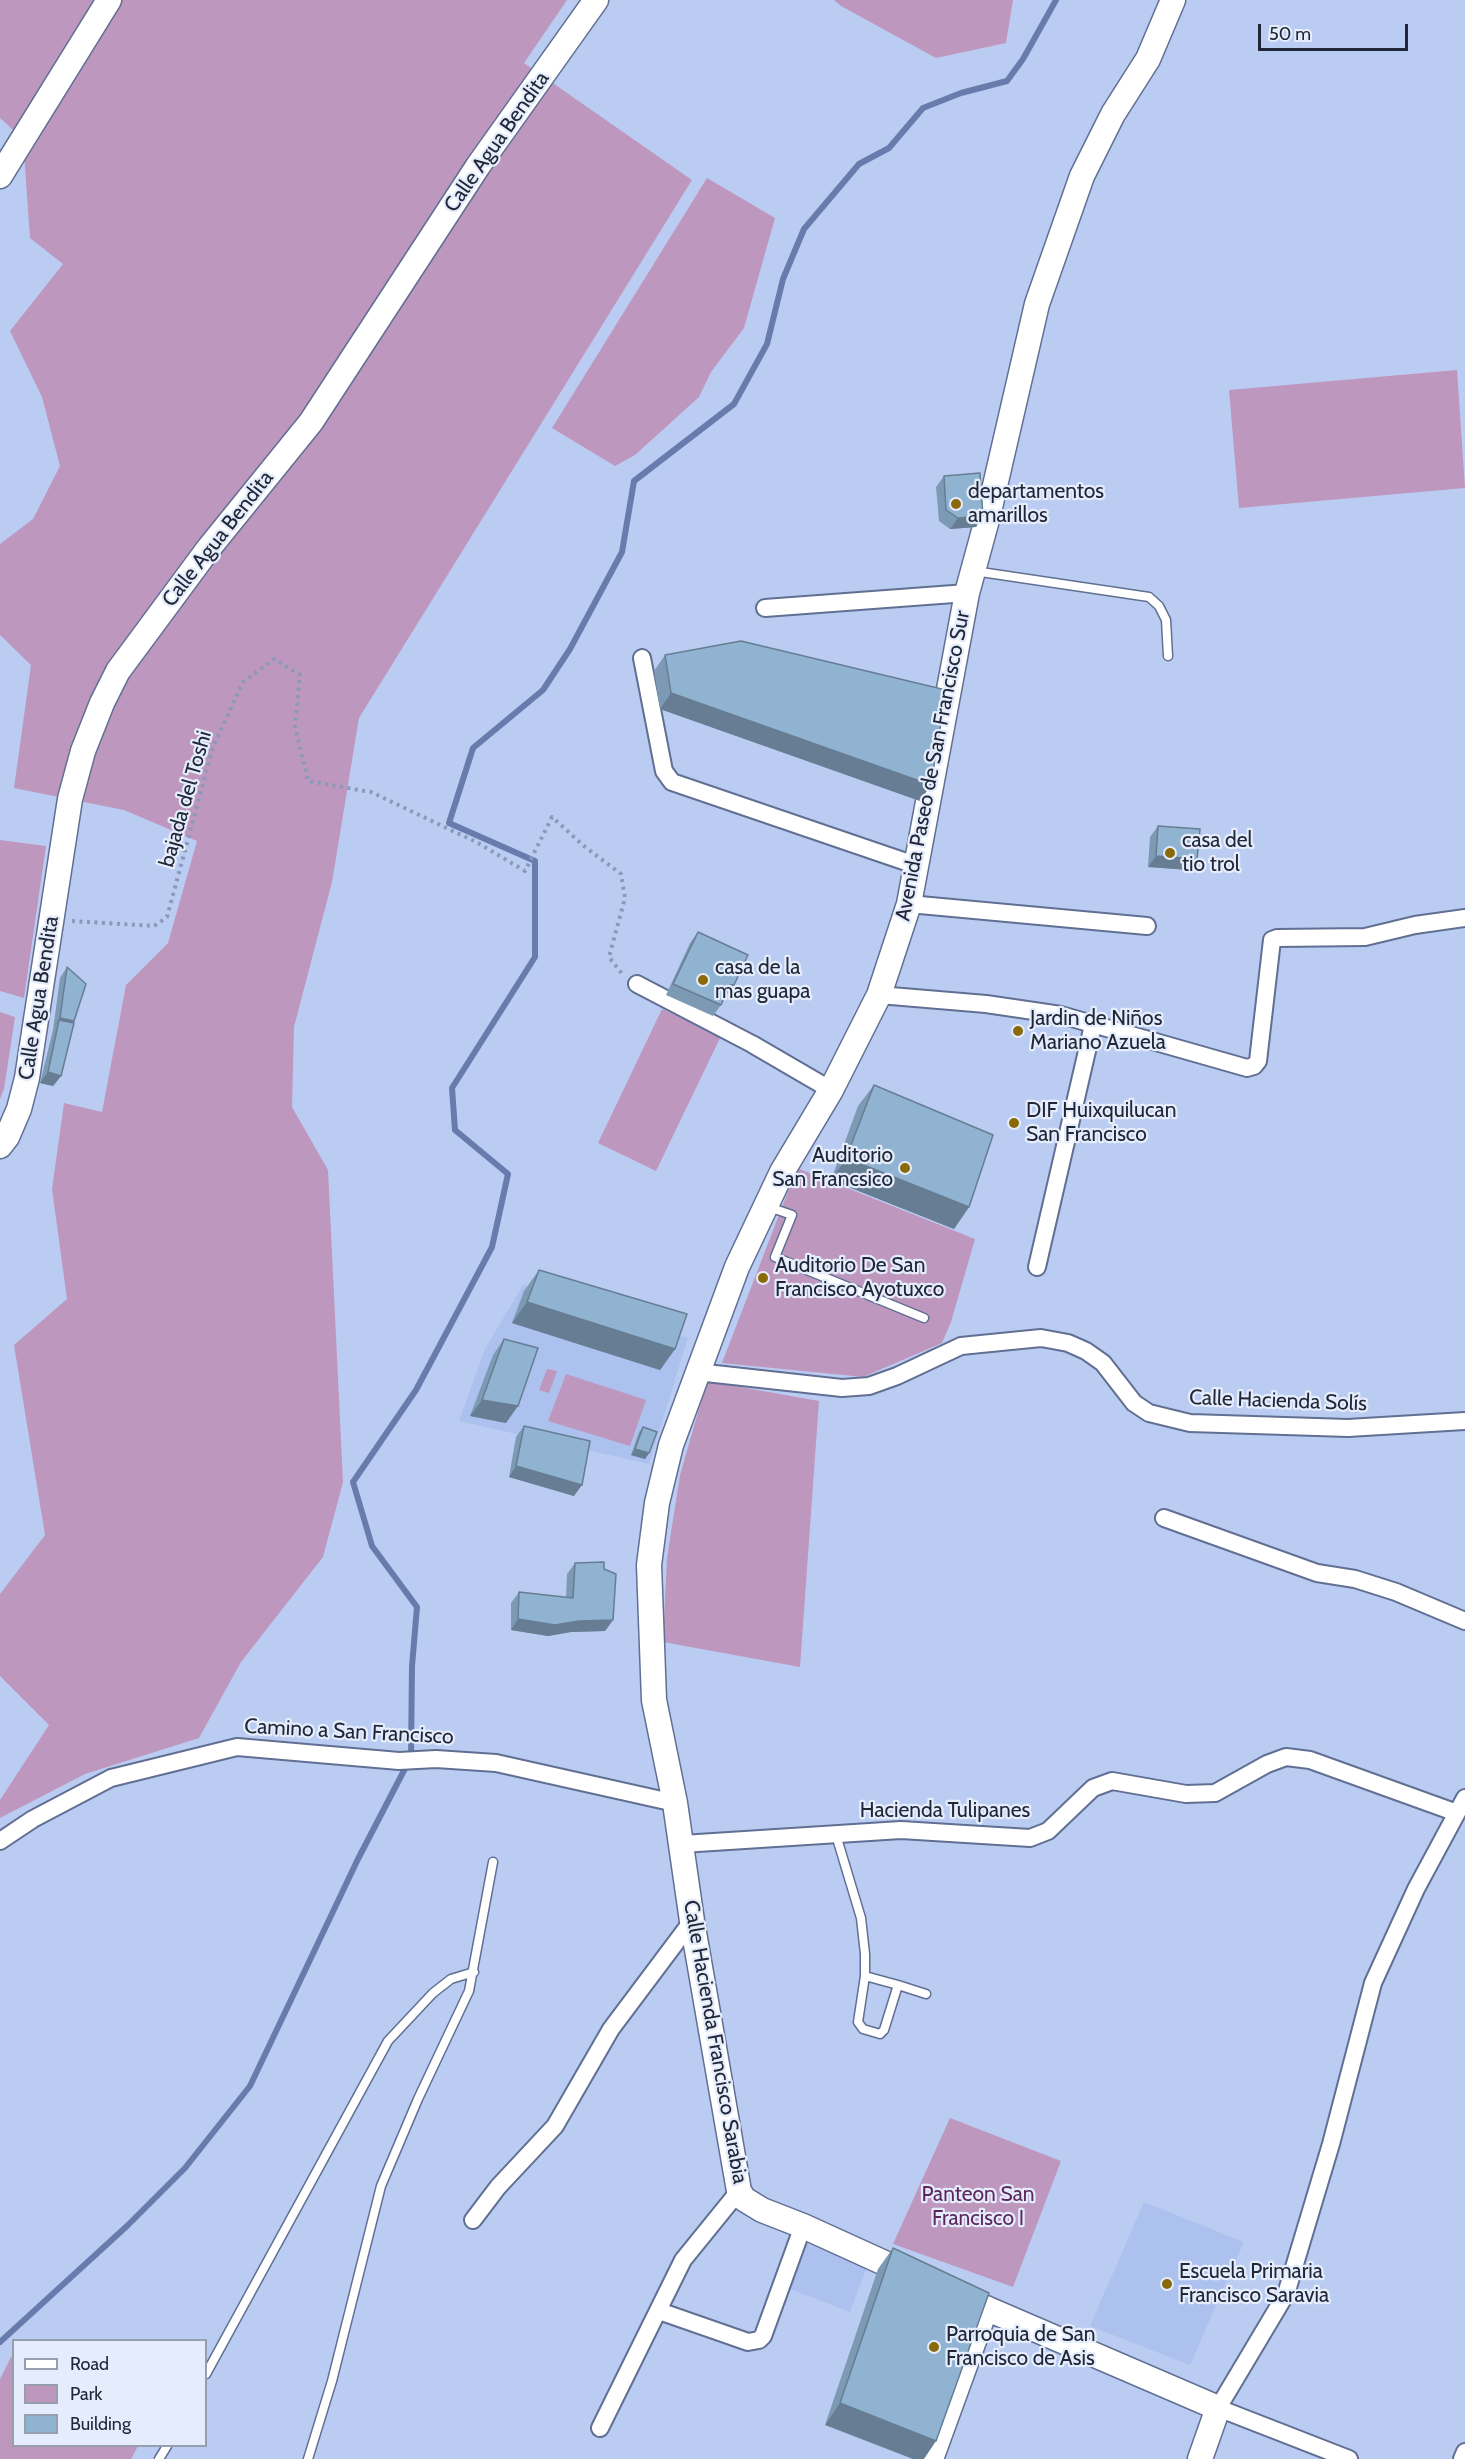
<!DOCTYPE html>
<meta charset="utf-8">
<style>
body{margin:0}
#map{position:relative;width:1465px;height:2459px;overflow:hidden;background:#bbccf3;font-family:Cabin,sans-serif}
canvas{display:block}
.legend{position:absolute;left:12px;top:2339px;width:195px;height:108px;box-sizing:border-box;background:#e5edfd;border:2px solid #979ead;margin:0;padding:8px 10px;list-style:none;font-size:18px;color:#212736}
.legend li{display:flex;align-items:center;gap:12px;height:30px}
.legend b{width:30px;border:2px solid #979ead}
.scale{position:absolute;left:1258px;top:24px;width:150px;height:27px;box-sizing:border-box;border:3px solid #212736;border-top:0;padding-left:8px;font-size:18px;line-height:21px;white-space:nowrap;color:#212736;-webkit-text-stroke:4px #e5edfd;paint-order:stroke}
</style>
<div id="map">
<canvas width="1465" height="2459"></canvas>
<ul class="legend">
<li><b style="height:8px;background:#fff"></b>Road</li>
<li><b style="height:16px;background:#be97be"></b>Park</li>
<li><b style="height:16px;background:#91b3d2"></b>Building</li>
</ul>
<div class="scale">50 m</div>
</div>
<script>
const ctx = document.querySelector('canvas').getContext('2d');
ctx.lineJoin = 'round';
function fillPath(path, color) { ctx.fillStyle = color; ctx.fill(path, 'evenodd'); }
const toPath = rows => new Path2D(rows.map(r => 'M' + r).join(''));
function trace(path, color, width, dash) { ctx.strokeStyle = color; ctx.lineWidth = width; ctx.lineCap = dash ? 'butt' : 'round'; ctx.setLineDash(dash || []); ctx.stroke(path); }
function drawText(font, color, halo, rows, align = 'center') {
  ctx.font = font + ' Cabin,sans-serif'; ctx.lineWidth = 4.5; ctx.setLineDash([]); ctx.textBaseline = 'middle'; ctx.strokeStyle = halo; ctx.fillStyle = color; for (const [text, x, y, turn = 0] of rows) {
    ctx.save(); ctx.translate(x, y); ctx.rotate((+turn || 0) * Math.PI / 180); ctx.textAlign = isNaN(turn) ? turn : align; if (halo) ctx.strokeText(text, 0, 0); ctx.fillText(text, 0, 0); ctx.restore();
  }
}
fillPath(toPath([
 [523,1285,688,1338,649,1464,459,1421,485,1349],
 [1144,2202,1244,2242,1190,2365,1090,2326],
 [807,2244,867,2267,850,2312,790,2289]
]), '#adc1ee');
fillPath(toPath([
 [0,0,567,0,524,63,692,180,359,718,332,882,294,1027,292,1107,328,1170,343,1482,323,1557,241,1662,199,1738,85,1774,0,1818,0,1800,49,1725,0,1676,0,1594,45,1535,14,1345,67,1299,52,1189,64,1103,102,1112,126,985,168,943,197,841,124,810,14,788,31,665,0,635,0,544,33,519,60,466,42,397,10,331,63,264,30,238,23,139,0,118],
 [834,0,1013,0,1006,43,936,58,841,6],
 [707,178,775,218,744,328,711,372,699,397,635,455,615,466,552,428],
 [1457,370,1465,488,1239,508,1229,390],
 [0,840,46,846,24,998,0,991],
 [662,1009,721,1036,656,1171,598,1143],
 [0,1012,15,1017,4,1089,0,1099],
 [797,1168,975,1239,951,1322,942,1343,863,1377,722,1363],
 [547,1369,557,1371,549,1393,539,1390],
 [566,1374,646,1400,630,1446,548,1421],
 [707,1381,819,1401,800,1667,663,1642,667,1558,680,1475],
 [950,2118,1061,2161,1013,2287,893,2244],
 [11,2357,14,2358,14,2446,138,2446,131,2459,0,2459,0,2379]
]), '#be97be');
trace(toPath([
 [0,2342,127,2226,185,2168,250,2086,358,1859,411,1757,412,1666,417,1607,372,1546,353,1482,416,1390,492,1247,508,1174,455,1130,452,1088,535,957,535,861,449,823,473,748,543,690,570,649,622,552,634,481,734,404,767,344,783,279,804,229,859,164,889,148,923,108,961,93,1007,81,1023,59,1056,0]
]), '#677cad', 6);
const service = toPath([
 [974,571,1149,597,1159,606,1166,620,1168,656],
 [766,1206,792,1215,775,1257,924,1318],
 [836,1835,861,1918,865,1954,865,1976,858,2022,863,2029,880,2034,884,2030,898,1985,865,1976],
 [898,1985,926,1994],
 [206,2374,388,2041,433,1993,451,1979,474,1972],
 [159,2459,167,2446],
 [308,2459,332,2381,381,2186,418,2099,469,1991,493,1862]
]);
const minor = toPath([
 [765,608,967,593],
 [642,658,664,771,672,782,918,866],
 [909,904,1147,926],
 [637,984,752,1044,831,1090],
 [879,995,986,1004,1061,1015,1247,1068,1254,1066,1258,1061,1272,940,1277,938,1365,937,1415,925,1465,918],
 [1037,1267,1093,1025],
 [697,1372,842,1388,869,1386,897,1376,961,1346,1041,1338,1068,1343,1086,1351,1103,1363,1134,1403,1149,1413,1190,1423,1348,1428,1465,1421],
 [1164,1518,1317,1573,1355,1579,1396,1592,1465,1621],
 [0,1841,33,1819,111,1778,237,1747,399,1761,436,1759,496,1763,675,1803],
 [682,1844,901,1830,1030,1838,1048,1831,1093,1788,1112,1781,1186,1794,1215,1793,1267,1764,1286,1757,1310,1760,1457,1813],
 [473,2220,498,2187,555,2126,611,2029,692,1921],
 [659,2311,748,2342,759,2340,763,2336,803,2226],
 [600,2428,683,2260,739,2191],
 [1349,2459,1218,2408,1286,2294,1331,2144,1373,1983,1416,1889,1465,1798],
 [1462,2459,1465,2452]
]);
const secondary = toPath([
 [0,176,109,0],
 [0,1146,7,1137,19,1109,27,1078,70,799,83,751,102,703,118,671,209,548,311,422,478,166,596,0],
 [913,2276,803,2226,762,2210,744,2199,739,2191,692,1921,675,1803,654,1700,649,1565,657,1503,671,1445,737,1267,782,1172,831,1090,879,995,909,904,967,593,988,516,1037,304,1082,176,1113,114,1148,59,1173,0],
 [953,2294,1218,2408,1200,2459],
 [931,2459,986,2308]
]);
trace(service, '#606f92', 11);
trace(minor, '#606f92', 20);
trace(secondary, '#606f92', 27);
trace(toPath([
 [72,921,154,926,167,917,213,747,243,682,274,659,300,675,295,726,308,781,371,792,478,843,525,871,552,817,584,846,621,874,625,898,609,957,623,975]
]), '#8b99b8', 4, [3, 4.5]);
trace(service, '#fff', 8);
trace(minor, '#fff', 16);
trace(secondary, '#fff', 24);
fillPath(toPath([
 [944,476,983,516,976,527,950,529,939,521,936,487],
 [665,655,920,801,660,709,654,671],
 [1158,826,1197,859,1190,870,1148,867,1150,837],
 [698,932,734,985,725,996,721,1005,713,1016,666,995,690,943],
 [67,967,73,1023,61,1076,53,1086,40,1083,53,1030,60,978],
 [874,1085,969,1207,954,1229,831,1180,858,1106],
 [539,1270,675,1349,660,1370,512,1323,524,1291],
 [504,1339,506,1423,470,1416,493,1355],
 [524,1426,574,1496,509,1477,516,1437],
 [643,1427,649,1453,645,1459,631,1455,639,1432],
 [575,1563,604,1569,613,1620,605,1631,571,1632,548,1636,511,1630,511,1603,519,1592,566,1598,567,1574],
 [893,2248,989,2293,825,2425,878,2269]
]), '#7d9ab5');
fillPath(toPath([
 [983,516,976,527,950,529,958,518],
 [671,693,931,785,920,801,660,709],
 [1156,856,1197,859,1190,870,1148,867],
 [730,985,734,985,726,996,723,995],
 [60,1018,74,1021,66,1032,59,1020,52,1029],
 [48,1072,61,1076,53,1086,40,1083],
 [846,1158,969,1207,954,1229,831,1180],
 [527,1302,675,1349,660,1370,512,1323],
 [482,1400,518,1406,506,1423,470,1416],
 [635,1449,649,1453,645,1459,631,1455],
 [516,1466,582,1485,574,1496,509,1477],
 [518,1619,579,1621,613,1620,605,1631,571,1632,548,1636,511,1630],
 [840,2403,936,2441,924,2459,913,2459,825,2425]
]), '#667d93');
const building = toPath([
 [980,473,983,516,958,518,946,510,944,476,980,473],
 [741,641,946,690,931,785,671,693,665,655,741,641],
 [1158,826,1200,829,1197,859,1156,856,1158,826],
 [698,932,748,955,734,985,730,985,721,1005,673,984,698,932],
 [67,967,86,984,74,1021,60,1018,67,967],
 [59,1020,74,1023,61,1076,48,1072,59,1020],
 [874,1085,993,1135,969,1207,846,1158,874,1085],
 [539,1270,687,1314,675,1349,527,1302,539,1270],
 [504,1339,538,1348,518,1406,482,1400,504,1339],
 [524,1426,590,1441,582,1485,516,1466,524,1426],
 [643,1427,657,1432,649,1453,635,1449,643,1427],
 [604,1562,604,1569,616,1574,613,1620,579,1621,555,1625,518,1619,519,1592,573,1598,575,1563,604,1562],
 [893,2248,989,2293,936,2441,840,2403,893,2248]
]);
fillPath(building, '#91b3d2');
trace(building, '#667d93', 1.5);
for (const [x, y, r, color] of [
 [956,504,6,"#8a6909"],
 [1170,853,6,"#8a6909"],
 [703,980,6,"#8a6909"],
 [1018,1031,6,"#8a6909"],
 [1014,1123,6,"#8a6909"],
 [905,1168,6,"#8a6909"],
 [763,1278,6,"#8a6909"],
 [1167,2284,6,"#8a6909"],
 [934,2347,6,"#8a6909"]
]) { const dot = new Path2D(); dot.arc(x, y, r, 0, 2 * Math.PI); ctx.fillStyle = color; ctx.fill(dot); trace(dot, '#e5edfd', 2); }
drawText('21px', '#212736', '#e5edfd', [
 ["Calle Agua Bendita",497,142,-55],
 ["Calle Agua Bendita",218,539,-52],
 ["Avenida Paseo de San Francisco Sur",933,766,-79],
 ["bajada del Toshi",186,799,-74],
 ["Calle Agua Bendita",39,998,-81],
 ["Calle Hacienda Solís",1278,1401,2],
 ["Camino a San Francisco",349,1732,3],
 ["Hacienda Tulipanes",945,1811],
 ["Calle Hacienda Francisco Sarabia",715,2042,80]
]);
drawText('21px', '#212736', '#e5edfd', [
 ["departamentos",968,492],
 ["amarillos",968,516],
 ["casa del",1182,841],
 ["tio trol",1182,865],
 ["casa de la",715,968],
 ["mas guapa",715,992],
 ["Jardin de Niños",1030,1019],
 ["Mariano Azuela",1030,1043],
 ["DIF Huixquilucan",1026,1111],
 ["San Francisco",1026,1135],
 ["Auditorio",893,1156,"right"],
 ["San Francsico",893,1180,"right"],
 ["Auditorio De San",775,1266],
 ["Francisco Ayotuxco",775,1290],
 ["Escuela Primaria",1179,2272],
 ["Francisco Saravia",1179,2296],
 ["Parroquia de San",946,2335],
 ["Francisco de Asis",946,2359]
], 'left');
drawText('21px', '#5e285f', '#e5edfd', [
 ["Panteon San",978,2195],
 ["Francisco I",978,2219]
]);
</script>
